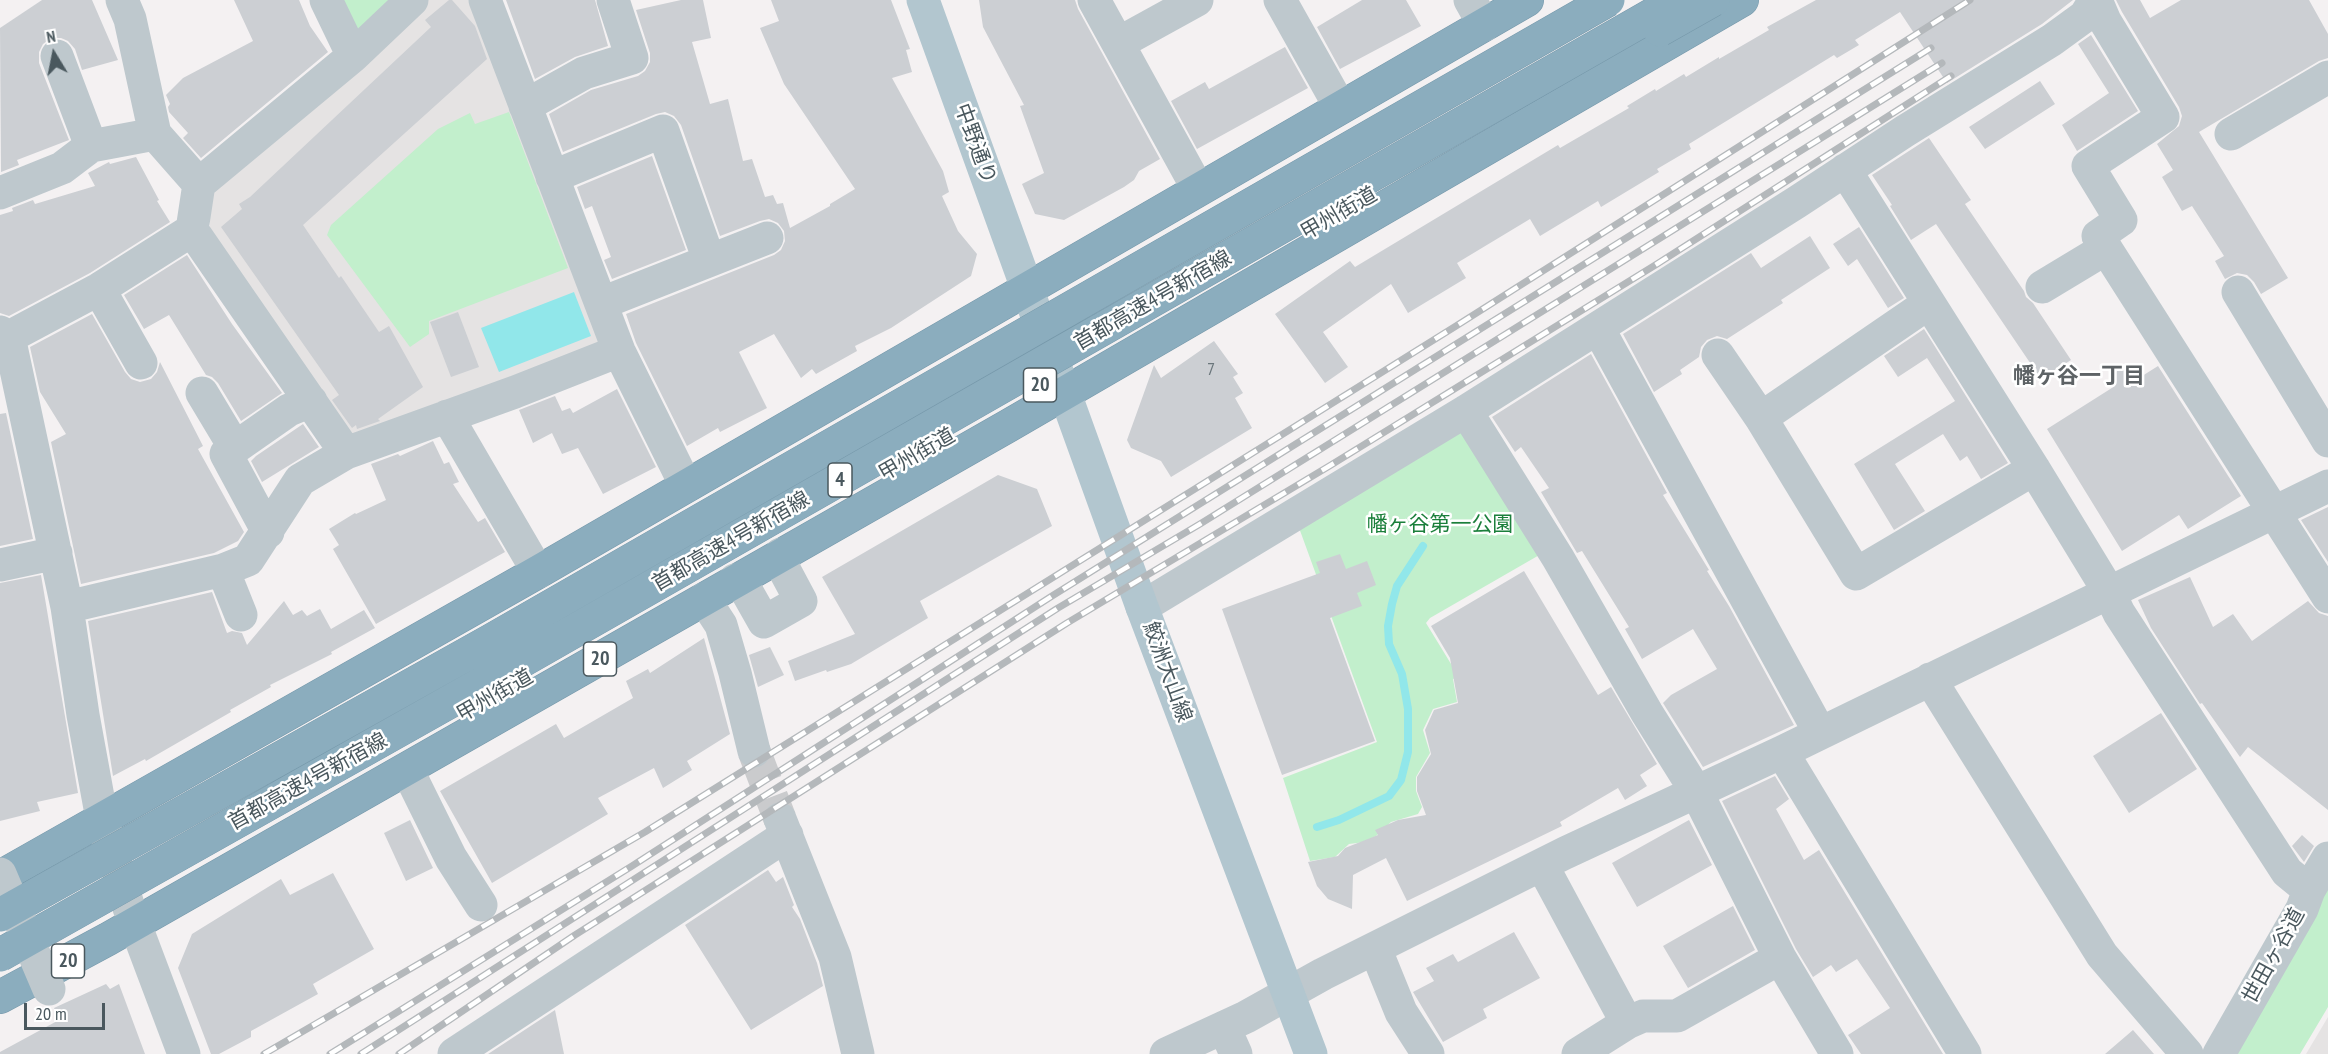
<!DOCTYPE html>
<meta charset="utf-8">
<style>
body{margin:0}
#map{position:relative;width:2328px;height:1054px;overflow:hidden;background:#f4f1f2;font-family:"PT Sans Narrow",sans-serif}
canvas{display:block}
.north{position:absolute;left:24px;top:24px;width:60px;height:60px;-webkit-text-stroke:4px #fff;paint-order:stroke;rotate:350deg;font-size:16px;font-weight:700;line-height:24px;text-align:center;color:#4a585e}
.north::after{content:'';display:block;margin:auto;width:21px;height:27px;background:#4a585e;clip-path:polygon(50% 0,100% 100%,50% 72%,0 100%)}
.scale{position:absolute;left:24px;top:1003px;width:81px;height:27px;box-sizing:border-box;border:3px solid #4a585e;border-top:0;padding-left:8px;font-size:18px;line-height:21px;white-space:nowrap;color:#4a585e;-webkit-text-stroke:4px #fff;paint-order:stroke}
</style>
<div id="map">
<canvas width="2328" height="1054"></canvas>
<div class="north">N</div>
<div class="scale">20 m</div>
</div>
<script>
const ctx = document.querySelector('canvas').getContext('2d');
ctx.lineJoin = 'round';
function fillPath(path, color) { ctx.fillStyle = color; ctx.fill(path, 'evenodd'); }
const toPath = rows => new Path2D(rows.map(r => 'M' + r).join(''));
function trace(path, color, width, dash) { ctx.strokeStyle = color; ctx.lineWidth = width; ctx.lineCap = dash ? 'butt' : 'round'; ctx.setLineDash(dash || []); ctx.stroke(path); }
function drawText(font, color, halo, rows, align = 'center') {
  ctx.font = font + ' "PT Sans Narrow","Noto Sans JP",sans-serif'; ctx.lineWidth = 5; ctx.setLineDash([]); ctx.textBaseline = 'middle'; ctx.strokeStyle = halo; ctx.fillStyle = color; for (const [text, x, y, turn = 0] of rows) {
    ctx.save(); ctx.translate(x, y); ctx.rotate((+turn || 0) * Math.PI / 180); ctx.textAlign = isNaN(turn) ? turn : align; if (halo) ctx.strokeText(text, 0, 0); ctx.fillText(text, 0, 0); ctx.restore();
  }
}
fillPath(toPath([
 [425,0,475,0,612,343,354,446,210,236,210,185],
 [2328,1017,2328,1054,2306,1054]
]), '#e5e3e3');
fillPath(toPath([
 [333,0,402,0,353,42],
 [509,112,568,268,429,321,429,334,410,347,327,235,331,225,438,129,470,113,475,124],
 [1466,422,1548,550,1430,618,1426,623,1459,677,1453,679,1457,702,1433,709,1423,730,1430,753,1416,777,1416,791,1422,807,1418,814,1391,822,1376,836,1365,842,1349,844,1335,857,1310,861,1283,778,1377,742,1298,525],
 [2328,874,2328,1007,2300,1054,2227,1054]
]), '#c2efcc');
fillPath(toPath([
 [574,292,591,336,499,372,481,328]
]), '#91e7ea');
trace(toPath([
 [1317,827,1339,820,1389,796,1401,780,1408,752,1408,709,1402,674,1389,644,1388,626,1392,604,1397,586,1423,546]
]), '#91e7ea', 8);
fillPath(toPath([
 [42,0,92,0,118,60,82,70,75,49,68,41,61,38,51,38,43,44,39,52,39,63,69,140,17,160,19,165,1,172,0,28],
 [234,0,299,0,310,26,328,52,201,158,183,138,188,133,169,112,168,107,170,104,166,95,183,78,253,41],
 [449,0,452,0,475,26,487,59,303,225,339,278,341,276,379,332,389,326,423,387,378,419,380,421,357,429,356,425,352,428,332,400,339,395,221,227,242,209,239,204,250,197,431,27,425,20],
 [506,0,595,0,608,46,575,57,535,79],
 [681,0,703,0,711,38,692,42,710,104,728,99,743,161,752,159,765,197,773,195,777,204,783,203,790,228,830,206,830,204,855,189,784,84,760,28,779,21,771,0,891,0,910,49,906,50,912,72,892,78,943,171,949,192,942,196,958,231,977,254,971,276,891,328,855,346,857,351,816,374,812,369,801,378,774,334,739,352,767,408,720,432,718,428,687,446,636,343,626,314,774,255,781,250,785,241,784,231,778,223,769,219,760,221,720,236,681,125,674,116,665,112,656,114,563,152,549,114,591,90,638,76,645,71,650,62,650,53,636,10],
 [979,0,1075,0,1078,9,1160,159,1139,171,1134,180,1124,187,1064,220,1035,214,1022,184,1044,173,1020,106,1024,105,983,27],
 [1362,0,1406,0,1421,26,1340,69,1317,27],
 [1816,0,2073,0,2042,24,1947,83,1900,12,1855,40,1859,45,1837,58,1834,55,1689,144,1691,149,1657,169,1659,172,1601,207,1598,201,1540,236,1530,219,1457,263,1466,278,1408,313,1391,284,1323,332,1348,367,1325,383,1275,314,1350,261,1355,267,1558,145,1560,148,1629,108,1627,106,1655,89,1656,91,1684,74,1686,77,1719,57,1719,59,1769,30,1767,27],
 [2116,0,2140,0,2150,18,2181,0,2309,0,2328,34,2328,58,2319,61,2199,132,2288,278,2261,294,2254,282,2247,275,2237,273,2225,279,2215,261,2224,256,2192,206,2182,211,2162,177,2173,170,2157,144,2179,126,2182,116,2179,107,2122,12],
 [2091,35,2138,111,2077,151,2062,125,2109,93,2078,44],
 [1285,47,1308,88,1197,149,1171,101,1205,82,1209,89],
 [2040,81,2055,104,1985,149,1969,127],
 [1929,138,1971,200,1965,204,2024,291,2026,297,2033,303,2071,360,2041,379,1936,224,1911,240,1890,206,1892,205,1872,175],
 [652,156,686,250,612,279,604,260,611,257,592,206,585,209,577,187],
 [136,157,159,200,157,201,170,222,90,273,9,316,0,313,0,215,13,211,12,208,33,200,35,204,95,186,88,173,109,162,110,164],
 [1859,227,1904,298,1888,308,1857,259,1848,266,1833,244],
 [1810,236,1830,268,1781,300,1783,303,1727,339,1717,336,1707,340,1701,347,1699,357,1680,370,1682,374,1654,392,1623,334,1751,253,1761,268],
 [187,255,232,324,282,393,241,421,218,383,212,377,206,375,169,315,144,329,124,295],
 [458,312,479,367,451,377,430,322],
 [92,314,125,372,131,379,140,382,151,379,157,372,160,362,203,446,198,449,244,532,238,541,214,553,81,584,51,442,66,434,40,392,30,347],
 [1924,329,2008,463,1981,479,1967,456,1960,461,1943,434,1895,464,1925,511,1894,530,1854,464,1955,401,1927,358,1898,377,1884,356],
 [1214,341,1238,374,1233,377,1243,393,1235,398,1252,428,1171,477,1161,461,1131,448,1127,440,1154,365,1161,378],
 [1591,354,1667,493,1663,495,1709,570,1707,571,1729,606,1794,725,1703,767,1663,703,1671,695,1717,669,1693,629,1642,659,1625,629,1629,627,1582,551,1577,553,1541,492,1549,488,1521,447,1515,452,1492,417],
 [2130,363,2139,378,2158,366,2241,496,2188,529,2179,515,2122,551,2047,429,2115,386,2109,376],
 [617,389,656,467,603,494,578,448,562,454,552,433,533,443,519,410,555,396,562,411,570,408,573,413],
 [6,413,33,539,0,546,0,414],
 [303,424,319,447,262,482,251,461,256,456],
 [433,441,444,464,449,462,459,482,453,484,478,522,485,518,505,552,376,624,333,549,339,545,329,529,355,513,356,514,386,500,371,464,398,454,400,456],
 [998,475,1037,489,1052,526,920,601,928,618,851,664,827,672,826,670,795,681,788,661,855,634,822,577],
 [2328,507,2328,562,2301,520],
 [1340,554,1346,569,1367,561,1376,585,1357,593,1362,606,1330,618,1375,741,1282,775,1222,609,1320,573,1316,562],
 [1524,571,1598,695,1611,687,1657,764,1640,775,1647,786,1625,800,1618,788,1560,822,1562,826,1407,901,1386,858,1353,875,1352,909,1328,899,1317,886,1308,862,1338,856,1345,848,1378,835,1375,830,1398,820,1426,815,1417,791,1417,777,1431,754,1425,730,1434,710,1458,703,1450,658,1431,626],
 [41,575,78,793,37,802,40,811,0,821,0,583],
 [2190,577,2213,627,2233,614,2252,641,2308,601,2319,613,2328,616,2328,810,2248,747,2240,757,2202,703,2200,704,2151,628,2138,600],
 [212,592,227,633,232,631,242,633,247,645,284,601,293,615,302,610,307,616,320,609,331,629,364,610,375,628,331,652,332,654,270,685,271,687,230,710,231,712,146,761,145,759,113,776,88,621],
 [704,638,730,734,687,761,692,770,663,788,654,768,598,798,608,814,492,883,440,791,556,724,564,738,633,698,626,681,648,669,650,673],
 [770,647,784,675,758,687,749,655],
 [2161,713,2197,769,2129,813,2093,756],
 [1775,776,1789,799,1776,809,1804,860,1819,850,1943,1054,1861,1054,1848,1035,1890,1008,1857,959,1836,972,1831,965,1813,977,1796,949,1722,801],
 [410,820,433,868,406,881,384,833],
 [1689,820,1712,865,1637,907,1612,863],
 [2302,835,2314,846,2304,862,2292,846],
 [768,870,776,882,783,877,794,905,792,907,800,919,817,963,823,986,751,1030,685,925],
 [333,873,374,949,313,984,318,994,251,1031,251,1037,219,1054,211,1054,178,968,192,934,281,879,290,895],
 [1733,906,1755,950,1688,988,1663,946],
 [1514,932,1540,978,1483,1009,1487,1018,1443,1042,1413,992,1434,981,1426,968,1453,954,1458,962],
 [106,984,110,989,119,984,145,1054,0,1054,0,1052,59,1020,54,1008],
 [555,1010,564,1054,488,1054],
 [2133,1030,2154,1054,2105,1054]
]), '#cccfd3');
trace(toPath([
 [754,751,780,819]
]), '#cacbcd', 33, [33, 16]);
const highway = toPath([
 [0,877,538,572,1527,0],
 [0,997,108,939,1008,426,1742,0]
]);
trace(highway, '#7698aa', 34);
trace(toPath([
 [122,0,130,19,155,134,199,184],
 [326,0,353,56],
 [485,0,619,351,686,486],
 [1094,0,1198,189],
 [1280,0,1340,107],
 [1470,0,1484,25],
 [2096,0,2105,21,2163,117,2088,166,2121,220,2098,236,2328,597],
 [1119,43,1197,0],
 [57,56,91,146],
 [525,106,584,73,632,58,613,0],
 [2231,134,2328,77],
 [1845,170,2034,469,2109,592,2119,613,2287,872,2309,890],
 [552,177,663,131,709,260],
 [0,193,62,168,91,146,155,134],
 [2042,287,2105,249],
 [99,289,141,363],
 [2238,292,2328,441],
 [602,303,767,238],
 [1598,328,1820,733],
 [0,332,9,337,67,607,83,715,102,819,129,908,184,1054],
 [9,337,99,289,192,230],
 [1718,355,1761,418,1856,574,2034,469],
 [202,393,235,448],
 [1466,411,1558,558,1647,713,1697,793,1780,958,1837,1054],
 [447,416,538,572],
 [1761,418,1929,303],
 [346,453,192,230,199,184,353,56,412,0],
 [268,532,226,454,289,410,311,401],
 [0,565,56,553],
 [223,570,241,615],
 [735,580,747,592,764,622,801,601,785,571,781,554],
 [704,599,721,625,735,673,754,751],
 [67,607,223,570,248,560,300,480,346,453,515,392,619,351],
 [1142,607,1466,411,1797,202,1905,131,2052,40,2085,16,2095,0],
 [1930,679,2102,955,2187,1054],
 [1782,752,1965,1054],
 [407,769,451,858,481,905],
 [780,819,835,957,858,1054],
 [1542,865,1627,1023],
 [1375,948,1401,1012,1428,1054],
 [1224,1027,1236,1054],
 [454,1054,787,835],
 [1166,1054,1246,1017,1323,974,1565,853,1782,752,2328,486],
 [1578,1054,1627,1023,1643,1016,1677,1016,1780,958],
 [2219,1054,2302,909,2309,890,2328,858]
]), '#bec8cd', 33);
trace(toPath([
 [923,0,1142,607,1311,1054]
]), '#b2c6cf', 33);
trace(highway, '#8badbe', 33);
const rail = toPath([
 [264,1054,645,832,1456,326,1970,0],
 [330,1054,632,866,1052,596,1931,48],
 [361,1054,1058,608,1200,524,1942,63],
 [399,1054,575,935,1067,623,1331,465,1657,264,1951,76]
]);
trace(rail, '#b4b8bb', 7);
trace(rail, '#fff', 4.5, [14]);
const highwayBridge = toPath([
 [1660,30,1713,0],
 [0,915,490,641,1608,0],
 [0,955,506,670,1678,0]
]);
trace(highwayBridge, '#7698aa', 34, []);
trace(toPath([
 [0,874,49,989]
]), '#bec8cd', 33);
trace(highwayBridge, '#8badbe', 33);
drawText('18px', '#6a767b', null, [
 ["7",1211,370]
]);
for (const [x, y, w] of [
 [1040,385,33],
 [840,480,24],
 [600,659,33],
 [68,961,33]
]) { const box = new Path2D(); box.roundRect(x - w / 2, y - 17, w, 34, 4.5); ctx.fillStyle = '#fff'; ctx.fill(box); trace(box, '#4a585e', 1.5); }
drawText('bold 20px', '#4a585e', null, [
 ["20",1040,385],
 ["4",840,480],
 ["20",600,659],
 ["20",68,961]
]);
drawText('21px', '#4a585e', '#fff', [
 ["中野通り",975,144,70],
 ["甲州街道",1339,214,-30],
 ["首都高速4号新宿線",1153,301,-30],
 ["甲州街道",917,455,-30],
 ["首都高速4号新宿線",731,542,-30],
 ["鮫洲大山線",1167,672,70],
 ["甲州街道",495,696,-30],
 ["首都高速4号新宿線",308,782,-29],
 ["世田ヶ谷道",2274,956,-61]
]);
drawText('21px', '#1b7f3b', '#fff', [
 ["幡ヶ谷第一公園",1440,525]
]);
drawText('bold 22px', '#5e6366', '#fff', [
 ["幡ヶ谷一丁目",2079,377]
]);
</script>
